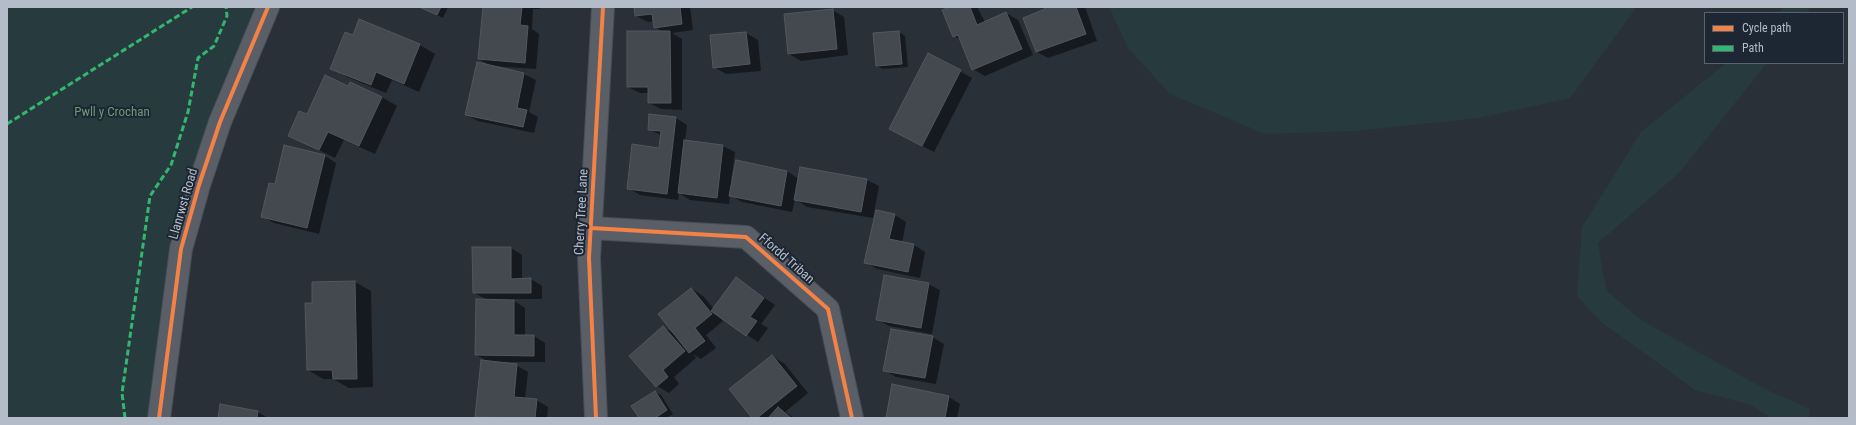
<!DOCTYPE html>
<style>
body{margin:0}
#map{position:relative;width:1856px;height:425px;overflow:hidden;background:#2a3038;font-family:"Roboto Condensed",sans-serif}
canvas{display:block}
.frame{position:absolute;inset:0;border:8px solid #b4bcc9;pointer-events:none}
.legend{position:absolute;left:1704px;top:12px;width:140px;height:52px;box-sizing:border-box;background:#1d2633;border:1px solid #59626f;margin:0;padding:5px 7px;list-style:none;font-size:12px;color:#b4bcc9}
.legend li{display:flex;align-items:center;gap:8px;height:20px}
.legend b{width:20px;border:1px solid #59626f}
</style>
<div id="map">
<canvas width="1856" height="425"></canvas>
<div class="frame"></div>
<ul class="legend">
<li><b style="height:5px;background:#f48246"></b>Cycle path</li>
<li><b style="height:5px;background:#33b770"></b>Path</li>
</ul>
</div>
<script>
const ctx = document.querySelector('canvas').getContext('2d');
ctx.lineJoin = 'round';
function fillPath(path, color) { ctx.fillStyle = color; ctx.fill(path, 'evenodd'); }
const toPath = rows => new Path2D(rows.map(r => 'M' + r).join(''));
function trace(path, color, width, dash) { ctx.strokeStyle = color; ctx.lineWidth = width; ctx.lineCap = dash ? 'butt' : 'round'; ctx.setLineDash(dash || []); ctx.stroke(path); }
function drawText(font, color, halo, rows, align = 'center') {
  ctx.font = font + ' "Roboto Condensed",sans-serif'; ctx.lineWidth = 4; ctx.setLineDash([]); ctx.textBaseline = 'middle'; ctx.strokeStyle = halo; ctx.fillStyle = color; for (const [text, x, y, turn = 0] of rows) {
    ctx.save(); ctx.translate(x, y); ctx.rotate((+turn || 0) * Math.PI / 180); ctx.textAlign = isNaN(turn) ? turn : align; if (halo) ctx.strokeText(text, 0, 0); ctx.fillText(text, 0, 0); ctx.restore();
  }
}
fillPath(toPath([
 [7,7,268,7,199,185,159,418,7,418],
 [1109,7,1641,7,1636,8,1570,98,1479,118,1356,131,1265,134,1170,94,1128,48],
 [1784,7,1811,7,1806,13,1778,13],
 [1726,63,1767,63,1679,173,1598,243,1606,290,1641,320,1765,389,1810,409,1809,418,1771,418,1752,405,1695,390,1600,321,1577,296,1582,227,1641,132]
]), '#273a3e');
fillPath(toPath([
 [420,7,448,7,443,18],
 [484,7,541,7,540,9,533,9,532,29,539,34,536,69,491,66,479,59],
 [635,7,690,7,693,30,672,33,682,39,682,110,661,109,649,103,649,93,640,93,628,87,663,32,655,27,654,21,648,22,636,16],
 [952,7,977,7,985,22,1006,13,1018,20,1033,55,985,76,973,69,961,40,954,36],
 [1045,7,1085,7,1097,41,1048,58,1037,52,1047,10],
 [832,10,844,17,848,55,801,61,789,54],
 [360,20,420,45,435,54,419,92,392,80,386,93,347,77,332,68,353,36],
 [899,32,905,36,908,67,883,69,877,66,874,34],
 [746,33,758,40,761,71,726,74,714,67],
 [929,54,972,78,934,152,901,135],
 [477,64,524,74,536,80,529,112,538,117,534,133,478,121,466,115],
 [349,87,382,97,397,106,375,154,344,140,335,158,289,135,308,115],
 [676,118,687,125,685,141,723,146,735,152,731,181,733,181,737,161,787,171,799,179,801,168,867,180,879,186,873,218,807,207,795,199,792,212,742,202,730,195,729,204,690,200,679,193,678,200,640,195,628,188,660,149,662,136,649,129],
 [285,147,325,156,336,163,319,234,274,223,262,216,275,185],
 [876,211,895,215,906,222,902,243,914,245,925,252,920,278,877,269,865,262],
 [511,248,522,255,522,280,531,279,542,286,542,299,511,299,525,308,525,336,534,336,545,343,545,362,497,362,496,363,516,365,528,372,525,399,536,400,548,407,547,418,479,418,476,417,489,362,476,355,488,300,474,293],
 [737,279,775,305,761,324,768,328,758,342,720,317,723,321,706,335,716,348,701,359,693,354,696,358,674,377,679,384,669,393,657,386,630,356,663,327,675,334,692,289,703,296,714,309],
 [355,282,371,291,373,387,349,388,333,379,323,379,308,370,313,304],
 [928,284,940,290,932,334,889,326,877,319],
 [932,337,944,344,936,384,896,377,884,370],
 [772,357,784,363,808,393,785,412,794,418,754,418],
 [655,392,661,395,673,414,666,418,640,418],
 [949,397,960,404,957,418,887,418],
 [221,405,258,412,268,418,219,418]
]), '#0007');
const building = toPath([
 [419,7,441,7,437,15,419,7],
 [483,7,522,7,520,25,528,26,525,63,478,59,483,7],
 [634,7,680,7,682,24,654,28,652,14,635,16,634,7],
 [950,7,970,7,977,25,1006,12,1022,49,972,70,958,35,953,37,942,10,950,7],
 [1044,7,1076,7,1086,34,1036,52,1023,18,1045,9,1044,7],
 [833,9,837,49,788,54,784,14,833,9],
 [359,19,420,44,404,84,376,72,371,85,330,69,345,32,353,35,359,19],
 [627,31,670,31,671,103,648,103,648,87,627,87,627,31],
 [899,31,902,64,876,66,873,33,899,31],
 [746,32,750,64,713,68,710,35,746,32],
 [928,53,961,70,922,146,889,129,928,53],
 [477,62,524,73,517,108,527,110,523,127,465,115,477,62],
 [325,75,348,86,350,82,382,97,359,146,328,132,319,150,288,136,299,111,307,114,325,75],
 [649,114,676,117,667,194,627,189,632,144,659,148,661,131,648,130,649,114],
 [684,140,723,145,717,198,678,193,684,140],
 [284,145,325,155,307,228,261,217,269,183,275,184,284,145],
 [736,160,787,171,781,206,729,196,736,160],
 [800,167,867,179,861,212,794,200,800,167],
 [876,210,895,214,889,239,914,244,908,272,864,263,876,210],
 [472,247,511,247,511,279,531,278,531,293,473,293,472,247],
 [884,275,929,283,921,328,876,320,884,275],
 [736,277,764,298,750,317,757,321,746,336,711,311,736,277],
 [355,281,357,379,333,379,332,370,307,370,305,303,312,303,312,282,355,281],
 [691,288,712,314,695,328,705,341,689,353,658,314,691,288],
 [476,299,514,300,514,335,534,335,534,356,475,355,476,299],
 [663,326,685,351,663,370,668,377,656,387,629,356,663,326],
 [891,329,933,336,925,378,883,371,891,329],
 [772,355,797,386,757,418,752,418,729,389,772,355],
 [481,360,517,364,514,397,537,399,535,418,475,417,481,360],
 [892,384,949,396,945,418,886,418,892,384],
 [655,391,667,410,655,418,639,418,631,406,655,391],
 [220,404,258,411,257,418,218,418,220,404],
 [778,407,791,418,768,418,778,407]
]);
fillPath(building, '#444950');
trace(building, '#52575f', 1);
const minor = toPath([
 [591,228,746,237,828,309,852,418],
 [596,418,589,258,603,7]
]);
const tertiary = toPath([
 [159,418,181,249,199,185,220,122,268,7]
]);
trace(minor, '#484c53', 24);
trace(tertiary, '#484c53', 24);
trace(minor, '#5a5e66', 22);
trace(tertiary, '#5a5e66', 22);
trace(toPath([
 [7,124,192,7],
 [125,418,122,393,150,196,171,165,188,112,198,58,214,46,227,16,226,7]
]), '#33b770', 3, [6, 3]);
trace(toPath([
 [591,228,746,237,828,309,852,418],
 [159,418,181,249,199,185,220,122,268,7],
 [596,418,589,258,603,7]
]), '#f48246', 4);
drawText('13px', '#6b9a76', '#1d2633', [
 ["Pwll y Crochan",112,113]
]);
drawText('13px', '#b4bcc9', '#1d2633', [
 ["Llanrwst Road",184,204,-74],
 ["Cherry Tree Lane",582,212,-87],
 ["Ffordd Triban",786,259,41]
]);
</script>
